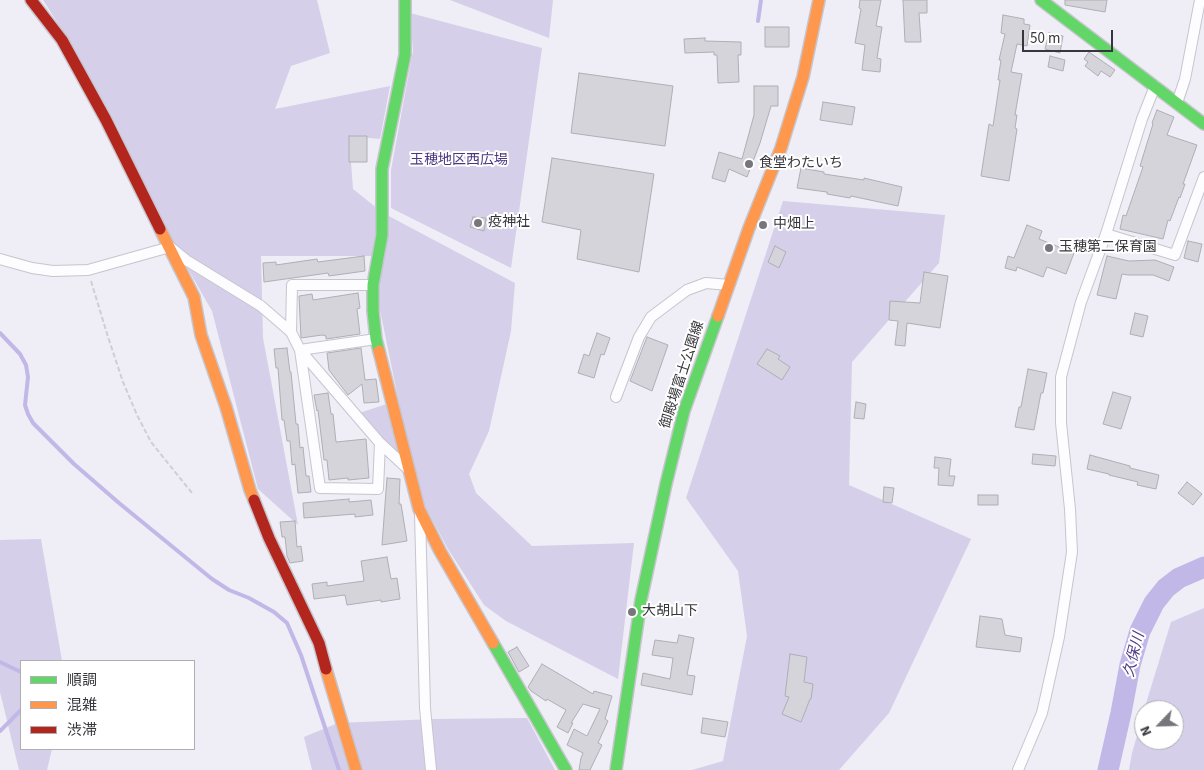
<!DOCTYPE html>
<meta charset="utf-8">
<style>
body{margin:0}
#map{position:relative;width:1204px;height:770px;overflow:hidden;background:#efedf6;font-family:"Source Sans 3","Noto Sans JP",sans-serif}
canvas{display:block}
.legend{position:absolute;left:20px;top:660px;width:175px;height:90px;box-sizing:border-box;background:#fff;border:1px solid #afafb1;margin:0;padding:6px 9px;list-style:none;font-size:15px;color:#37363c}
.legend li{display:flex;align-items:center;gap:10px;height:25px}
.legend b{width:25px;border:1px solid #afafb1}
.north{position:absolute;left:1134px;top:700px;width:50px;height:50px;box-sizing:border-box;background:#fff;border:1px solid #afafb1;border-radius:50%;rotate:246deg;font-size:14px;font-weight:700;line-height:20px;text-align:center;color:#37363c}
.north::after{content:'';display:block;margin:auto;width:18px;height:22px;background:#77767d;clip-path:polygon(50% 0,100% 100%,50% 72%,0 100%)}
.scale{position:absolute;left:1022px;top:30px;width:91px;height:22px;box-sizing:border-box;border:2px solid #37363c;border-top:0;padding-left:6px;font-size:15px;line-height:18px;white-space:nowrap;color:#37363c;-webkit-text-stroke:4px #fff;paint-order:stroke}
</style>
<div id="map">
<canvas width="1204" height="770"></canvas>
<ul class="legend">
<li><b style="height:6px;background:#63d668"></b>順調</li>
<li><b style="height:6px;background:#ff974d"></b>混雑</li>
<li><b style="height:6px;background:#b3261e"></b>渋滞</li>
</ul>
<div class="north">N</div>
<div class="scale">50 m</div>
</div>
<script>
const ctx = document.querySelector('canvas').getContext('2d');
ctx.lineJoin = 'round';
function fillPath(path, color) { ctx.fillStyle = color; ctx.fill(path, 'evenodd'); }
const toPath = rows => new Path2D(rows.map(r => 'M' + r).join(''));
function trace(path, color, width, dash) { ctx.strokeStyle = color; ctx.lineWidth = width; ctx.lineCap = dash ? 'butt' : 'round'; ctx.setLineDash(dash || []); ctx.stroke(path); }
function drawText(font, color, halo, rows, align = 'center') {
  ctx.font = font + ' "Source Sans 3","Noto Sans JP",sans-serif'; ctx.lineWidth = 4; ctx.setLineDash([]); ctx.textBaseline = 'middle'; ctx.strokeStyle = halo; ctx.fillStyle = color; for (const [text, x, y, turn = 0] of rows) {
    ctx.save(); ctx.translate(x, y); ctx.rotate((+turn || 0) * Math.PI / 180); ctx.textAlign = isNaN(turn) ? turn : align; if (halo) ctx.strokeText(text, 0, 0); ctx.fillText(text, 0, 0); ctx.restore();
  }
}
fillPath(toPath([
 [43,0,317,0,330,53,291,66,275,109,390,86,380,139,349,136,353,189,383,213,515,283,511,331,489,431,469,474,476,493,532,546,634,543,618,679,506,621,484,605,448,549,417,491,380,310,378,256,261,256,263,338,298,525,258,489,212,311,152,206,118,128,68,39],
 [450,0,553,0,549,38],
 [410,13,542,48,511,268,391,208,391,170,413,51],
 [783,201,945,215,939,263,852,362,849,485,971,539,889,713,839,770,692,770,723,761,747,636,738,571,686,498],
 [390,403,406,464,359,413],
 [41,539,62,661,21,661,21,749,52,749,47,770,19,770,0,692,0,540],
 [1204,608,1204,770,1129,770,1132,753,1144,712,1144,740,1174,740,1174,710,1144,710,1171,622],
 [527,718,555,770,312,770,304,737,338,723,434,719]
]), '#d5cfea');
trace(toPath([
 [758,21,761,0],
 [0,333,20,354,26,365,28,377,25,405,28,414,33,423,74,464,119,503,212,579,229,590,249,598,274,612,287,623,301,655,339,770],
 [0,662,21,672],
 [0,731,21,710]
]), '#c2b8e7', 4);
trace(toPath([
 [1108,770,1121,713,1130,665,1140,631,1154,603,1166,588,1179,578,1204,567]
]), '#c2b8e7', 21);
const building = toPath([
 [860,0,881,0,876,26,882,27,877,58,881,59,880,72,862,70,865,45,855,43,861,9,859,8,860,0],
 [903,0,927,0,927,13,919,13,921,42,905,42,903,0],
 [1065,0,1107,0,1105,12,1065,5,1065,0],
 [1003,15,1024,19,1024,24,1030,25,1027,46,1017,44,1011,72,1022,74,1015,115,1017,115,1015,128,1017,129,1009,181,981,176,989,124,993,126,1000,80,998,80,1001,60,999,60,1005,34,1001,33,1003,15],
 [765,27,789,27,789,47,765,47,765,27],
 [1049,33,1063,36,1060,53,1045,49,1049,33],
 [705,38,705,41,741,42,741,55,738,55,739,82,718,83,717,55,714,55,714,52,685,53,684,39,705,38],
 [1089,52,1115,70,1110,77,1101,71,1098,76,1085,66,1088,62,1084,59,1089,52],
 [1050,56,1065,60,1063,71,1048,67,1050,56],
 [579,73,673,86,665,146,571,133,579,73],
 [754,86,778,86,778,106,771,106,760,143,747,177,729,169,725,182,712,178,719,152,742,159,754,115,754,86],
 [823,102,855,107,852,125,820,120,823,102],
 [1157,110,1174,117,1167,135,1197,145,1183,184,1185,184,1180,198,1179,197,1170,221,1168,220,1163,239,1120,229,1123,215,1126,216,1143,167,1140,166,1153,124,1152,123,1157,110],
 [349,136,367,136,367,162,349,162,349,136],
 [552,158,654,174,639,272,577,259,581,230,542,222,552,158],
 [801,168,824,172,824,174,864,180,864,178,902,187,898,206,851,196,850,198,827,194,827,192,797,188,801,168],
 [473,217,486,218,484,231,470,227,473,217],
 [1027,225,1042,231,1039,239,1074,253,1066,274,1047,267,1043,277,1017,267,1016,271,1005,268,1008,256,1014,258,1027,225],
 [1188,241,1202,244,1198,262,1184,258,1188,241],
 [775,246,786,252,779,268,768,262,775,246],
 [364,256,365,271,329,276,328,273,264,282,263,263,276,262,276,265,317,259,318,262,364,256],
 [1107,256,1129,261,1155,260,1174,267,1169,281,1153,275,1128,275,1122,274,1116,299,1097,295,1107,256],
 [924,272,948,276,940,328,907,323,905,346,895,345,898,321,889,320,890,301,920,303,924,272],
 [358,293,360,308,357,309,360,334,326,339,326,336,322,335,301,338,299,296,312,294,313,300,358,293],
 [1135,313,1148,316,1143,337,1130,334,1135,313],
 [597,333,610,338,604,355,601,354,594,378,578,373,584,354,589,356,597,333],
 [647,337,668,345,652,391,630,381,647,337],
 [287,348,290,372,291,372,296,424,298,424,300,448,303,447,306,476,309,476,311,492,298,493,295,464,292,465,290,441,287,441,284,420,282,420,278,368,276,368,274,349,287,348],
 [361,348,365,380,376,379,379,402,364,403,362,384,348,395,329,370,327,353,361,348],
 [767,349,780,356,778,359,790,367,782,380,757,364,767,349],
 [1028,369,1047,373,1043,393,1041,393,1034,430,1015,427,1019,407,1021,407,1028,369],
 [1113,392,1131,397,1121,429,1103,424,1113,392],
 [328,393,331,414,333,414,336,442,366,439,369,478,348,480,348,478,329,480,327,460,324,460,318,410,317,411,314,395,328,393],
 [856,402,866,404,864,419,854,418,856,402],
 [1033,454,1056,456,1055,466,1032,464,1033,454],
 [1090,455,1130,466,1130,468,1159,475,1156,489,1137,485,1138,482,1109,475,1109,474,1087,469,1090,455],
 [935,457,951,459,949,476,955,476,953,486,938,485,939,468,934,468,935,457],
 [387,478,400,479,399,504,401,504,407,541,382,545,387,478],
 [1187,482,1202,494,1193,505,1178,493,1187,482],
 [884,487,894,488,892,503,883,502,884,487],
 [978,495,998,495,998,505,978,505,978,495],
 [349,499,349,502,371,500,373,515,355,517,355,514,304,518,303,503,349,499],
 [295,521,297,547,301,546,303,561,290,563,287,556,285,537,282,537,280,522,295,521],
 [387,557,391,579,397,578,400,599,381,602,381,600,347,605,345,595,314,599,312,584,327,582,327,586,364,581,361,561,387,557],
 [980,616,1002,619,1005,635,1022,638,1020,652,976,647,980,616],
 [679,635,694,638,687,675,695,676,692,695,641,685,643,673,670,679,673,658,652,655,655,640,677,643,679,635],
 [517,647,529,666,519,672,508,652,517,647],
 [790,654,807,657,804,682,813,684,811,699,810,699,801,722,782,714,789,697,785,696,790,654],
 [542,664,593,694,594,691,612,696,605,719,608,721,598,743,602,745,590,770,579,770,581,758,583,753,567,745,574,729,587,736,600,709,583,704,571,723,573,723,568,733,557,727,566,710,547,699,546,701,531,691,528,687,542,664],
 [703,718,728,722,725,737,701,733,703,718]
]);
fillPath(building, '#d5d4db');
trace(building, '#afaeb5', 1);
const street = toPath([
 [1177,103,1185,79,1200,0],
 [1106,234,1175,255,1204,177],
 [0,259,32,268,53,271,88,270,170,247,186,260,261,306,291,332,300,350,380,443,409,470],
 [291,332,292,285,373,285],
 [376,339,300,350,320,488,378,489,380,443],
 [616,397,639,337,651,317,687,290,706,283,729,285],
 [420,514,425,708,431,770],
 [1018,770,1042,713,1059,637,1072,552,1070,509,1061,423,1061,377,1081,302,1106,234,1142,119,1155,86]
]);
const fast = toPath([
 [1041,0,1204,124],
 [379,351,376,339,373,311,373,285,382,235,382,169,405,55,405,0],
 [493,643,566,770],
 [616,770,641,600,666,484,684,411,718,316]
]);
const slow = toPath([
 [160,229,194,297,201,335,226,407,250,490,254,500],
 [718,316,749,228,781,148,803,77,819,0],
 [379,351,419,509,440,551,493,643],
 [326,669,356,770]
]);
const jam = toPath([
 [31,0,62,40,106,120,160,229],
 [254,500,269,538,319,643,326,669]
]);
trace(street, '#c7c5cd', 12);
trace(fast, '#c7c5cd', 14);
trace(slow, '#c7c5cd', 14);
trace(jam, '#c7c5cd', 14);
trace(toPath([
 [91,281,108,337,123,382,137,415,151,442,192,493]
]), '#cfcfd1', 2, [5, 2.5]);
trace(street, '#fdfcfe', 10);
trace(fast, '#63d668', 11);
trace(slow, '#ff974d', 11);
trace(jam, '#b3261e', 11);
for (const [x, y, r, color] of [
 [749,164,5,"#77767d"],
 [478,223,5,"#77767d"],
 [763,225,5,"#77767d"],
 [1049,248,5,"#77767d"],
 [632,612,5,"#77767d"]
]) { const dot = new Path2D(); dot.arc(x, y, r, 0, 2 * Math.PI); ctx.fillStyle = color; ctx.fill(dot); trace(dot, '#fff', 2); }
drawText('14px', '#4c3681', '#fff', [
 ["玉穂地区西広場",459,161]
]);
drawText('14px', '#37363c', '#fff', [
 ["食堂わたいち",759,164],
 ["疫神社",488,223],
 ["中畑上",773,225],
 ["玉穂第二保育園",1059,248],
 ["大胡山下",642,612]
], 'left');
drawText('14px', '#37363c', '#fff', [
 ["御殿場富士公園線",683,375,-72]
]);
drawText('italic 15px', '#533e89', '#fff', [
 ["久保川",1135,655,-76]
]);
</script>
